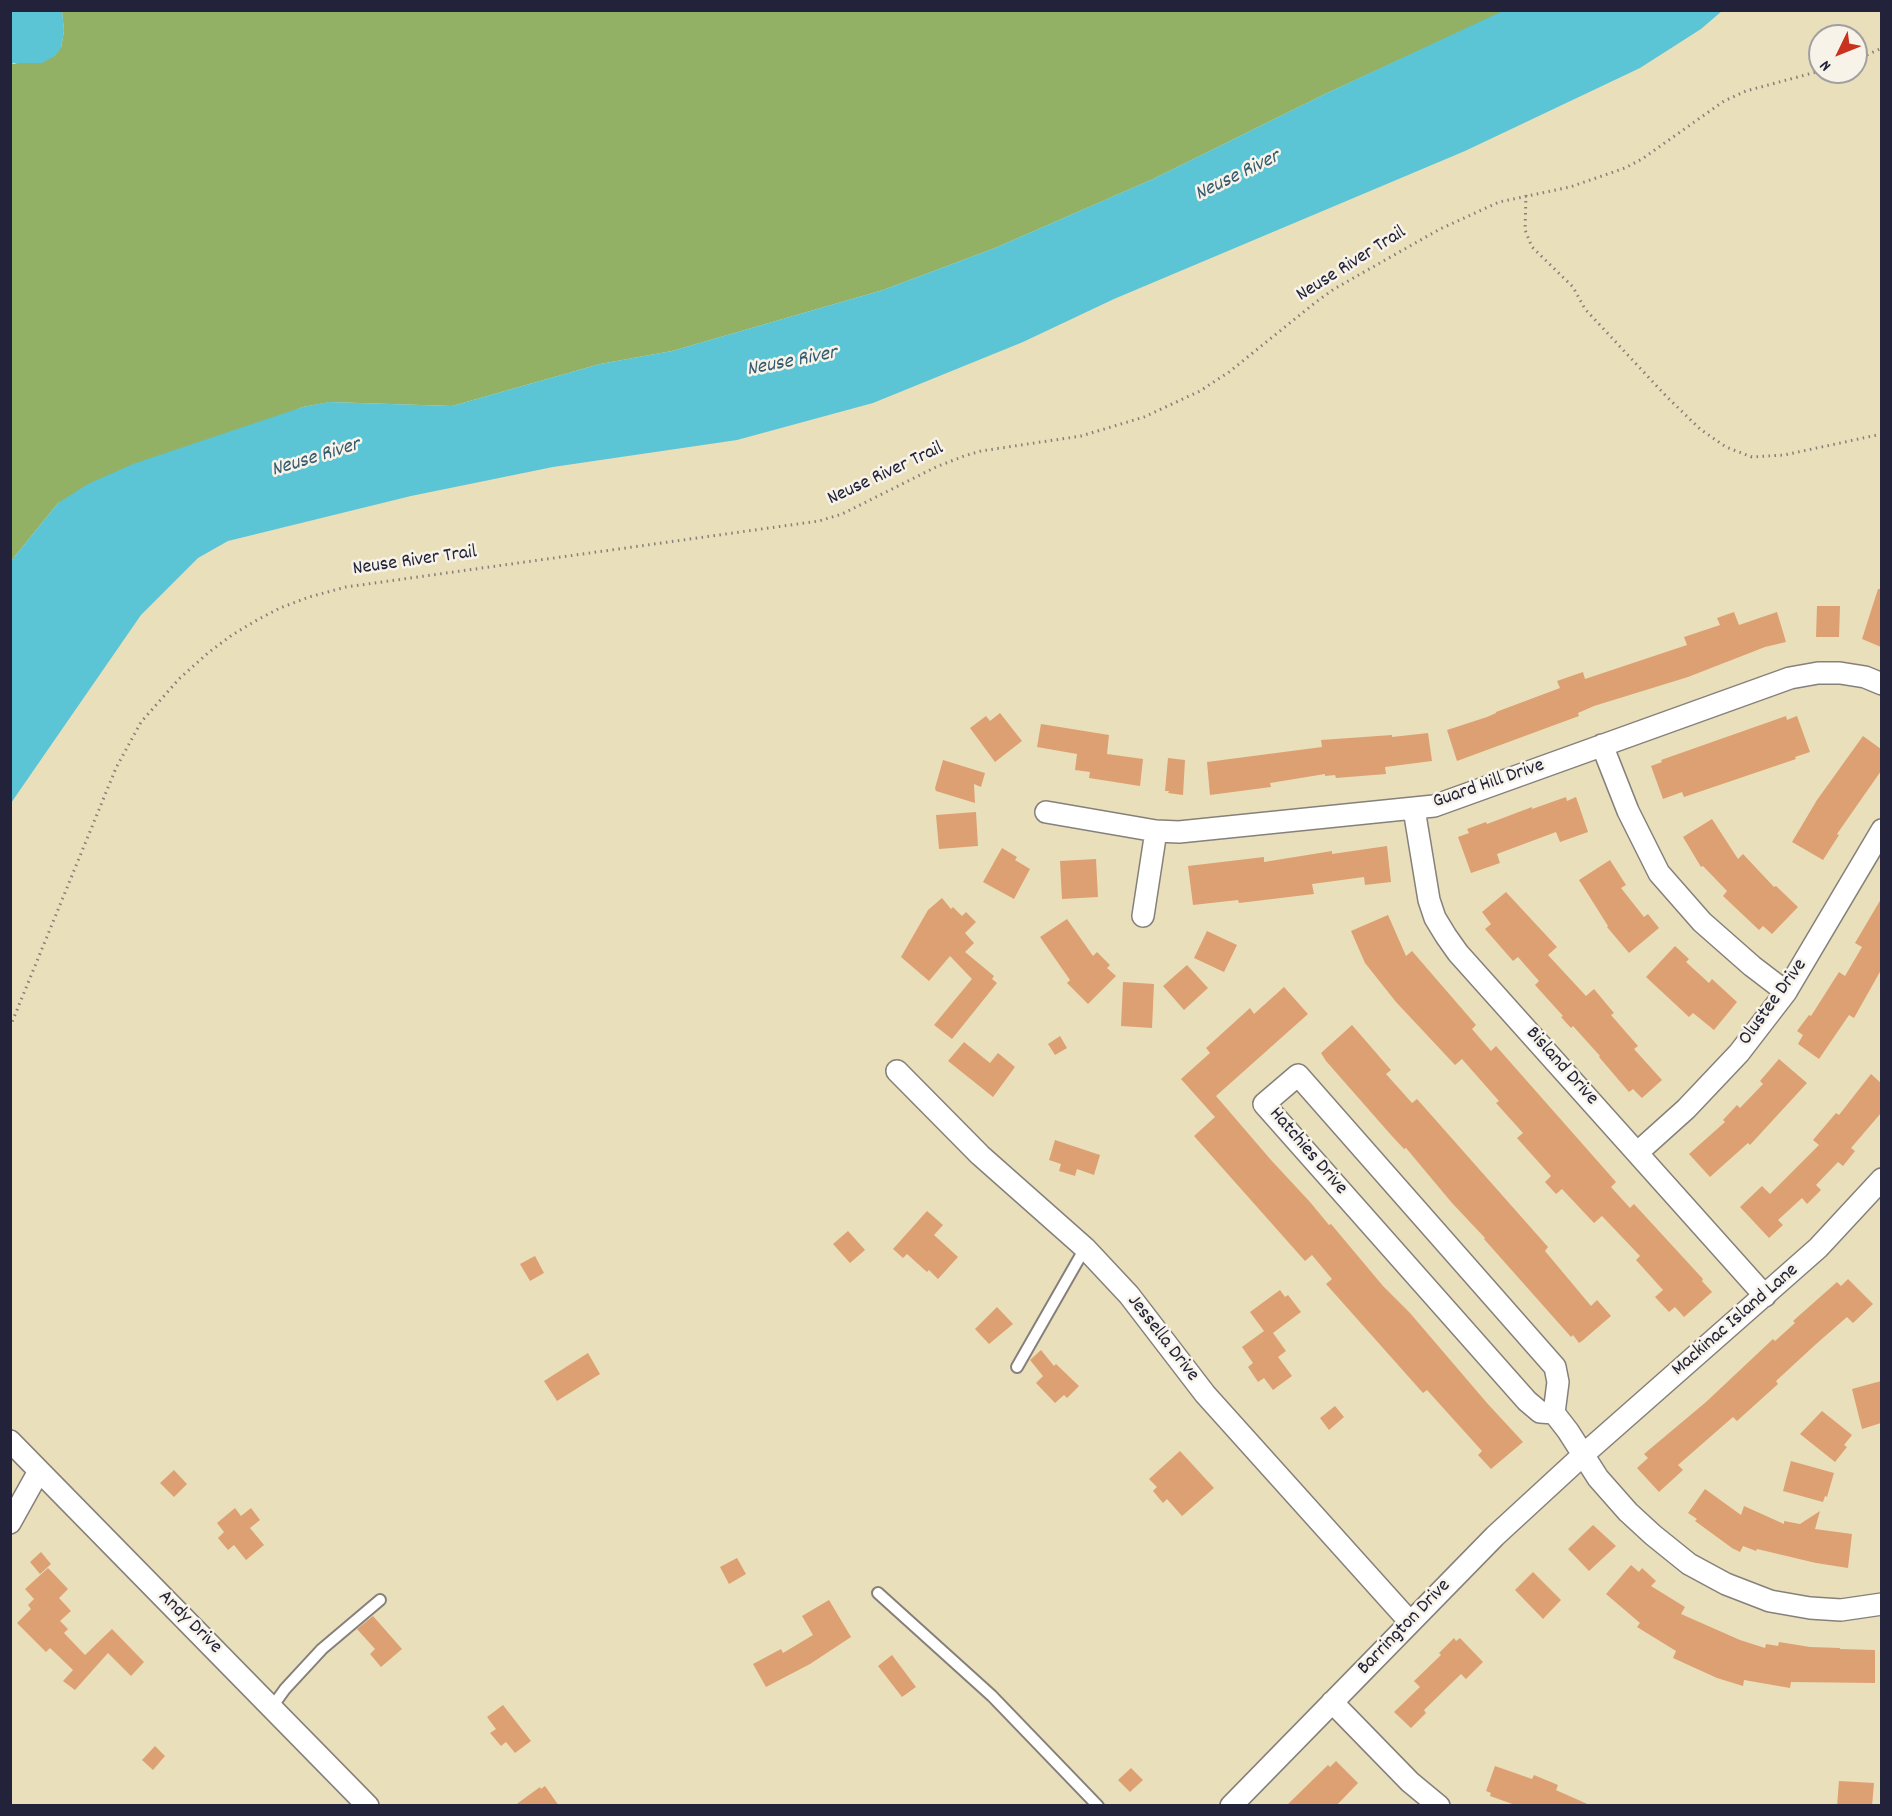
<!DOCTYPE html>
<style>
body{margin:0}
#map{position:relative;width:1892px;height:1816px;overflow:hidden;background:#eadfbb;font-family:Dekko,sans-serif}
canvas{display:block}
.frame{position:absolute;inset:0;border:12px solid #22223b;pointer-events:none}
.north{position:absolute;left:1808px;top:24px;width:60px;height:60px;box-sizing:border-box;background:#f7f3e8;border:2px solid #a29fa3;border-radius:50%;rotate:227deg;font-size:16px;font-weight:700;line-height:24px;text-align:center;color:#22223b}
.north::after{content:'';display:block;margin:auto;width:21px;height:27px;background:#c8321e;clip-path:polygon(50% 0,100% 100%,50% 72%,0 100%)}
</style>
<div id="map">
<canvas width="1892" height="1816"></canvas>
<div class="frame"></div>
<div class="north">N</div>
</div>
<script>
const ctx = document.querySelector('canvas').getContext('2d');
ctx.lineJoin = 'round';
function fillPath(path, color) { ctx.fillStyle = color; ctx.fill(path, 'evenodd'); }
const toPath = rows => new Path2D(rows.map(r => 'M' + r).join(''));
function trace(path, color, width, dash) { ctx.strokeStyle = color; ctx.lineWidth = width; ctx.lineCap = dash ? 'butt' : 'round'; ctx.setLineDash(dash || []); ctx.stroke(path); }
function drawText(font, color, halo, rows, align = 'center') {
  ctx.font = font + ' Dekko,sans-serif'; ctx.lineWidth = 5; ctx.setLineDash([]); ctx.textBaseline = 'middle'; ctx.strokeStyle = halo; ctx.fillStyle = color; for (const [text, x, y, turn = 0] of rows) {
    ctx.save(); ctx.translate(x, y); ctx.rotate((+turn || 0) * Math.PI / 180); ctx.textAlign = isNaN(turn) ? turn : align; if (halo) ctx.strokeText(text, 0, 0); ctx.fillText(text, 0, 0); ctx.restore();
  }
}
fillPath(toPath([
 [62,11,1505,11,1325,94,1153,179,995,248,883,290,672,351,600,364,452,406,330,402,303,407,58,503,11,561,11,63,14,64,61,48,64,31]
]), '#92b164');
fillPath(toPath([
 [11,10,62,11,64,31,61,48,55,56,42,63,11,63],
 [1505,10,1722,11,1701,29,1640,68,1465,151,1114,299,1023,342,873,403,737,440,553,467,411,496,228,541,198,558,141,615,11,803,11,561,58,503,88,484,133,464,303,407,329,402,452,406,600,364,672,351,883,290,995,248,1153,179,1325,94]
]), '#5bc5d6');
fillPath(toPath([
 [1878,589,1881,589,1881,647,1862,639],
 [1817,606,1840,606,1839,637,1816,637],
 [1734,612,1739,625,1777,612,1786,642,1765,647,1688,677,1594,706,1578,713,1579,716,1457,761,1447,730,1487,717,1496,713,1496,712,1560,688,1557,681,1583,672,1585,679,1687,645,1684,637,1720,625,1717,618],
 [1000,713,1022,741,995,762,970,728,986,716,990,721],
 [1786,716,1787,720,1797,716,1810,752,1795,757,1796,759,1684,797,1682,792,1663,799,1651,766,1662,762,1661,760],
 [1041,724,1109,735,1107,754,1143,759,1140,786,1089,778,1090,772,1075,770,1077,754,1037,747],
 [1428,733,1432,761,1385,767,1386,774,1336,778,1335,775,1325,776,1325,774,1270,783,1271,787,1210,795,1207,762,1322,747,1321,740,1392,735,1392,737],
 [1863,736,1881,749,1881,771,1837,834,1839,835,1823,860,1792,842,1817,800],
 [1168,758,1185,760,1183,795,1168,793,1169,791,1165,791],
 [943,760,985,773,981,787,974,784,975,803,936,791,935,788],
 [1566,797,1567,801,1576,797,1588,832,1560,842,1556,832,1497,854,1500,863,1471,873,1458,837,1469,833,1467,829,1486,822,1487,824,1532,807,1532,809],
 [976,812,978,846,939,849,936,815],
 [1712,819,1738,859,1743,854,1774,887,1776,886,1798,907,1772,934,1763,926,1759,930,1723,896,1727,891,1703,866,1701,867,1683,837],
 [1387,846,1391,882,1365,885,1364,877,1312,884,1314,894,1239,903,1238,900,1193,905,1188,866,1264,857,1264,862,1332,851,1332,854],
 [1002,848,1017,857,1015,860,1030,869,1014,899,983,882],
 [1096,859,1098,897,1062,899,1060,861],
 [1610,860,1626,885,1621,888,1644,917,1648,914,1659,928,1629,953,1607,927,1608,926,1579,880],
 [1506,892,1557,947,1548,955,1586,996,1594,989,1614,1013,1611,1015,1638,1046,1634,1049,1662,1080,1642,1098,1633,1089,1629,1092,1599,1057,1600,1056,1573,1026,1571,1028,1561,1017,1563,1016,1535,985,1539,981,1518,957,1513,961,1485,929,1491,924,1482,912],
 [942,898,951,909,953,907,962,916,966,912,976,922,965,933,974,943,965,952,994,976,992,979,997,983,952,1039,934,1025,972,979,950,956,929,981,901,957,928,910],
 [1881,899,1881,970,1854,1018,1849,1015,1819,1059,1798,1044,1803,1035,1797,1031,1809,1015,1811,1016,1839,972,1845,976,1862,947,1855,943],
 [1388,915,1406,956,1412,951,1476,1025,1472,1029,1491,1051,1496,1046,1616,1182,1611,1187,1630,1208,1634,1204,1703,1279,1702,1281,1712,1292,1684,1317,1675,1307,1669,1312,1655,1297,1663,1290,1636,1260,1640,1256,1602,1216,1594,1223,1562,1189,1556,1194,1545,1182,1551,1176,1517,1138,1523,1133,1496,1103,1499,1101,1462,1059,1455,1065,1396,1002,1365,963,1351,931],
 [1067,919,1093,956,1097,952,1110,965,1107,968,1116,976,1088,1004,1067,983,1070,980,1040,937],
 [1207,931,1237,945,1224,972,1194,958],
 [1675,946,1689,959,1686,962,1709,983,1712,979,1737,1002,1714,1030,1693,1013,1689,1017,1646,977],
 [1187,965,1208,988,1184,1010,1163,986],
 [1123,982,1154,984,1152,1028,1121,1026],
 [1284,987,1308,1014,1216,1096,1271,1160,1310,1202,1329,1225,1331,1224,1383,1286,1410,1313,1487,1403,1523,1442,1491,1469,1478,1455,1482,1451,1427,1390,1423,1393,1326,1284,1332,1279,1312,1255,1305,1261,1194,1136,1215,1117,1181,1079,1210,1053,1206,1048,1250,1008,1254,1014],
 [1352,1025,1391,1070,1386,1074,1412,1103,1417,1099,1548,1247,1545,1251,1591,1306,1597,1300,1611,1316,1582,1341,1579,1343,1573,1335,1571,1337,1484,1239,1485,1238,1452,1203,1406,1148,1404,1149,1391,1135,1326,1061,1321,1053],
 [1060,1036,1067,1048,1055,1055,1048,1044],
 [964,1042,990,1063,998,1053,1015,1067,993,1097,948,1061],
 [1779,1059,1807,1083,1750,1145,1748,1143,1710,1177,1689,1154,1725,1122,1723,1120,1737,1105,1740,1108,1763,1084,1760,1081],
 [1871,1074,1881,1083,1881,1113,1851,1148,1855,1151,1843,1166,1838,1162,1816,1185,1821,1190,1807,1204,1802,1198,1778,1220,1783,1225,1769,1238,1740,1207,1762,1186,1770,1194,1819,1145,1813,1140,1836,1113,1839,1115],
 [1055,1140,1100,1155,1094,1175,1077,1169,1075,1176,1059,1171,1061,1164,1049,1160],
 [927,1211,943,1225,934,1235,958,1257,938,1279,929,1270,927,1272,907,1254,903,1258,893,1249],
 [848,1231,865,1250,850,1263,833,1244],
 [535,1256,544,1273,530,1281,520,1264],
 [1848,1279,1873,1304,1853,1323,1847,1317,1815,1345,1776,1381,1778,1384,1737,1421,1733,1417,1678,1465,1683,1470,1659,1492,1637,1468,1648,1458,1644,1454,1706,1402,1773,1339,1775,1341,1795,1323,1793,1321,1837,1282,1841,1286],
 [1280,1290,1285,1297,1288,1295,1301,1312,1273,1333,1286,1351,1278,1357,1292,1376,1273,1390,1264,1378,1258,1382,1248,1367,1253,1363,1242,1347,1264,1331,1250,1312],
 [997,1307,1013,1324,989,1344,975,1329],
 [1041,1350,1054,1366,1056,1364,1079,1386,1067,1398,1064,1395,1055,1403,1036,1383,1043,1376,1030,1360],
 [588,1353,600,1374,557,1401,544,1381],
 [1881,1381,1881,1423,1862,1429,1852,1389],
 [1335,1406,1344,1417,1329,1430,1320,1418],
 [1822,1411,1852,1435,1844,1445,1847,1447,1835,1462,1800,1434],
 [1180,1451,1214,1488,1182,1516,1167,1499,1163,1503,1153,1491,1157,1487,1149,1479],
 [1791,1461,1834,1473,1827,1497,1825,1496,1823,1502,1783,1491],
 [174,1470,187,1484,174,1497,160,1483],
 [1705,1489,1741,1515,1744,1506,1784,1524,1784,1521,1800,1524,1820,1511,1815,1529,1852,1534,1848,1568,1816,1563,1757,1549,1756,1551,1743,1546,1740,1552,1732,1548,1695,1521,1697,1519,1688,1513],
 [235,1508,241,1516,251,1508,260,1520,250,1528,264,1545,246,1560,234,1545,228,1550,218,1538,224,1532,217,1523],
 [1593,1525,1616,1546,1589,1571,1568,1549],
 [41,1552,51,1564,40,1574,30,1562],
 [737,1558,746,1574,729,1584,720,1567],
 [1631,1565,1639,1572,1642,1568,1656,1581,1651,1586,1685,1607,1681,1614,1740,1640,1765,1648,1766,1644,1778,1646,1779,1642,1810,1647,1840,1648,1840,1649,1875,1650,1875,1683,1791,1682,1790,1688,1744,1680,1743,1686,1717,1678,1673,1658,1676,1651,1637,1627,1640,1623,1606,1594],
 [48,1568,68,1589,59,1598,71,1611,60,1621,68,1629,64,1633,85,1655,112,1629,144,1662,131,1676,108,1653,75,1690,63,1681,73,1670,50,1648,46,1652,17,1623,31,1609,28,1605,34,1599,25,1589],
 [1533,1572,1561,1600,1543,1619,1515,1590],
 [829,1600,851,1637,810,1664,766,1687,753,1664,781,1649,783,1653,813,1635,802,1616],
 [373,1616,402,1649,381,1667,370,1654,375,1649,357,1629],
 [1454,1638,1456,1641,1460,1638,1483,1662,1466,1679,1461,1674,1424,1710,1426,1713,1411,1728,1394,1712,1420,1687,1414,1681,1441,1655,1439,1653],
 [892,1655,916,1687,902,1697,878,1666],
 [503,1705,531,1741,515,1753,506,1742,501,1746,490,1733,496,1729,487,1717],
 [155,1746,165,1756,153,1770,142,1760],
 [1336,1761,1358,1783,1336,1806,1286,1806,1328,1765,1330,1767],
 [1495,1766,1532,1779,1534,1775,1558,1785,1556,1790,1558,1791,1592,1806,1518,1806,1490,1796,1491,1793,1486,1791],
 [1131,1768,1143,1780,1130,1792,1118,1780],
 [1839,1781,1874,1783,1872,1806,1837,1806],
 [545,1786,559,1806,514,1806,540,1787,541,1789]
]), '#dda072');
const service = toPath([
 [1017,1367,1085,1248],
 [878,1593,992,1696,1098,1806],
 [272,1707,285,1689,322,1649,380,1600]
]);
const minor = toPath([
 [1602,745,1628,811,1659,873,1702,922,1752,966,1786,992],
 [1414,809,1429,900,1435,918,1446,936,1458,953,1765,1296],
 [1046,812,1156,831,1179,832,1434,806,1790,678,1818,673,1840,673,1865,677,1882,684],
 [1143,916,1156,831],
 [897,1071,980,1155,1085,1248,1129,1295,1205,1394,1410,1622],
 [1637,1153,1686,1109,1739,1053,1786,992,1882,830],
 [1554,1413,1558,1382,1555,1367,1298,1075,1264,1104,1527,1401,1540,1412,1554,1413,1568,1431,1598,1478,1628,1512,1653,1535,1689,1564,1726,1584,1770,1601,1810,1608,1841,1610,1882,1604],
 [10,1441,368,1806],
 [10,1523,39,1471],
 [1332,1702,1410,1782,1439,1806],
 [1231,1806,1495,1536,1583,1455,1818,1248,1882,1179]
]);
trace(service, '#86807b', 14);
trace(minor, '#86807b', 24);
trace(toPath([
 [1856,60,1882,48],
 [1526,195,1525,230,1532,247,1573,287,1585,309,1666,396,1700,429,1726,447,1752,457,1784,455,1882,434],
 [10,1027,116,768,141,722,179,679,208,653,232,635,257,620,280,608,309,597,346,587,819,521,842,514,936,467,964,456,981,451,1081,436,1144,417,1200,391,1229,372,1316,302,1334,289,1440,229,1499,202,1570,187,1625,168,1642,159,1724,101,1746,91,1820,71]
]), '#86807b', 3, [1.5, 4.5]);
trace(service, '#fff', 10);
trace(minor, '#fff', 21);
drawText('20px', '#22223b', '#f7f3e8', [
 ["Neuse River Trail",1352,265,-32],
 ["Neuse River Trail",886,475,-25],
 ["Neuse River Trail",415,562,-8],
 ["Guard Hill Drive",1489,785,-19],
 ["Olustee Drive",1774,1003,-54],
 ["Bisland Drive",1561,1067,48],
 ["Hatchies Drive",1307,1152,49],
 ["Mackinac Island Lane",1736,1321,-41],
 ["Jessella Drive",1162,1339,52],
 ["Andy Drive",189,1623,45],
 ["Barrington Drive",1405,1628,-46]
]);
drawText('italic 21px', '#365b71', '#f7f3e8', [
 ["Neuse River",1238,177,-26],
 ["Neuse River",792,363,-11],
 ["Neuse River",316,459,-17]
]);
</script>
